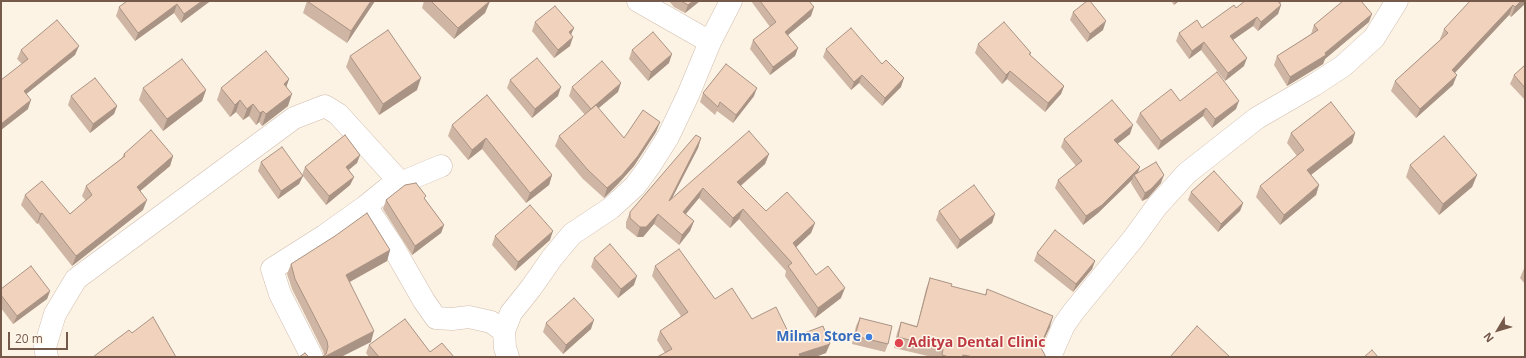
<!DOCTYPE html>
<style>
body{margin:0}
#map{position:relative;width:1526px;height:358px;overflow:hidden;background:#fcf3e5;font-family:"Open Sans",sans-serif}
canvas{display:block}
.frame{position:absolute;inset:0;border:2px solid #75594a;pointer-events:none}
.north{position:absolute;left:1478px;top:310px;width:40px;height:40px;-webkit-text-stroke:3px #fff7eb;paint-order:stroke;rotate:232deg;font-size:11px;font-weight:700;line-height:16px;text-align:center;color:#75594a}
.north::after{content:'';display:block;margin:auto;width:14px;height:18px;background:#75594a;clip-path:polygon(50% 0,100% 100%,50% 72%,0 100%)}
.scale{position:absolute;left:8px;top:332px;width:60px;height:18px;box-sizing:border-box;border:2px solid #75594a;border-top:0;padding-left:5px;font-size:12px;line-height:14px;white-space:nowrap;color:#75594a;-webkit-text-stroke:3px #fff7eb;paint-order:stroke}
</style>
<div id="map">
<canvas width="1526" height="358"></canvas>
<div class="frame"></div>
<div class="north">N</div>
<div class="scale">20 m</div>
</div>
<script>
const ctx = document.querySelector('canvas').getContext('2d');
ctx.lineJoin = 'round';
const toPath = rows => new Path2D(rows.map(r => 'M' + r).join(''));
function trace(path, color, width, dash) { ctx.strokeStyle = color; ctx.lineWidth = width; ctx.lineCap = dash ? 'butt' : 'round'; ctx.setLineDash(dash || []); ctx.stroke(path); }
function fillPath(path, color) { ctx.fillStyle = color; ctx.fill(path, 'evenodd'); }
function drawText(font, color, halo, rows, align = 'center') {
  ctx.font = font + ' "Open Sans",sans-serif'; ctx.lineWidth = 3; ctx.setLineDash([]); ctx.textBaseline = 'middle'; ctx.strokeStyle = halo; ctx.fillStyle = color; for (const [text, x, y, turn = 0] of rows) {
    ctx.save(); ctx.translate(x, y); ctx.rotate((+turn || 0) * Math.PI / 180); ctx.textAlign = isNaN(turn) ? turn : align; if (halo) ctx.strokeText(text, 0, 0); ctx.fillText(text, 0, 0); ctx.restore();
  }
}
const minor = toPath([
 [638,1,710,42],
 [398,180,366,206,392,245,424,301,436,318,452,319,469,317,491,322,504,331],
 [47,357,45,347,55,314,76,279,294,118,325,106,338,114,398,180,405,181,441,166],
 [312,357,280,294,272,269,324,236,366,206],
 [508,357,505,348,504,331,511,313,531,288,552,258,572,234,611,208,635,186,649,167,668,137,688,95,710,42,731,1],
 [1050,357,1064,325,1074,311,1133,239,1157,206,1187,173,1257,118,1314,85,1343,66,1374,38,1397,1]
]);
trace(minor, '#d0bdae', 23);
trace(minor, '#fff', 22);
fillPath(toPath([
 [307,1,375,1,347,43,303,13],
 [424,1,490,1,485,13,454,39,422,8],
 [669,1,700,1,685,13,674,7],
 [751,1,809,1,811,16,788,35,798,48,795,56,770,75,750,49,753,40,770,27],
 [1171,1,1179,1,1174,5],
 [1282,1,1280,4,1281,5,1278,14,1258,31,1253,26,1233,40,1244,66,1225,81,1201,50,1189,59,1176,41,1179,33,1202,28,1236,8],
 [1525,1,1511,17,1509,15,1455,73,1453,85,1416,118,1391,91,1395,81,1441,39,1440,39,1444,29],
 [209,2,181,23,174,13,135,41,116,16,119,7],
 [1073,12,1103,30,1087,42,1070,20],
 [535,22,574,28,571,35,570,46,554,58,532,31],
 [1369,22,1325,59,1323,64,1287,86,1274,65,1277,56,1311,34,1314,25],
 [978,44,1031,53,1030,55,1064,86,1061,94,1045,112,1007,79,1002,84,975,53],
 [826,49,882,64,901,87,882,106,859,83,851,90,823,57],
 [21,50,75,55,26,94,28,109,1,130,1,80,22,64,17,59],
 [632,50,669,63,648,81,629,59],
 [350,56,417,90,379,115,346,67],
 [1525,65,1525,100,1510,84,1514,75],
 [289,79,286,87,288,106,262,126,259,122,256,125,249,116,243,120,236,112,230,117,217,100,221,88],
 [510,80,558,96,532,118,507,88],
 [572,87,618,92,598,108,624,138,660,122,656,132,634,166,618,184,604,198,583,179,555,146,559,136,585,115,569,96],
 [143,88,206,90,202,101,163,131,139,100],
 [703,93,754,96,733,123,717,111,715,115,700,102],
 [487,95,552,175,549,185,526,203,482,149,468,160,448,136,452,125],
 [71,96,117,106,114,114,90,133,68,105],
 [1180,101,1236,109,1212,128,1203,116,1158,150,1136,122,1140,113],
 [1291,133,1355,133,1352,143,1311,175,1319,185,1316,195,1280,225,1256,197,1260,186,1297,156,1287,143],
 [1130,134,1117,144,1138,172,1161,183,1148,198,1142,201,1131,183,1132,180,1098,213,1083,225,1055,188,1058,180,1076,166,1061,147,1064,139],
 [701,138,698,148,672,198,769,154,765,164,741,186,766,211,815,223,811,233,796,247,816,275,841,298,815,318,785,276,786,271,739,219,730,228,699,198,686,214,694,221,690,231,679,245,654,224,643,237,637,237,626,228,626,222,630,212],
 [124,154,173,156,170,166,140,191,143,210,72,266,38,223,37,224,21,205,25,195,70,214,86,201,82,196,86,186,122,158],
 [360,155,357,163,349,170,354,177,350,185,326,205,303,176,299,184,278,199,258,171,261,162,302,175,305,167],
 [1410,165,1477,175,1472,187,1439,215,1406,177],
 [1191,192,1243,203,1240,211,1218,232,1188,200],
 [425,199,444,225,441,233,412,255,383,209,386,200],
 [939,211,995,214,992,223,957,249,936,220],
 [495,236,550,240,515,271,492,245],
 [390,250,387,261,350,282,371,342,324,355,323,351,292,289,287,274,291,264],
 [1037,253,1095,261,1092,269,1073,292,1034,261],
 [594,258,634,285,618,298,591,267],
 [655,266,715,299,752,319,826,353,815,357,657,357,665,353,657,340,660,331,681,316,652,276],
 [1525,266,1525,284,1520,278],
 [930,278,951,286,985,295,987,289,1050,327,1042,344,1041,348,1045,357,932,357,894,348,897,333,901,322,917,326,926,289],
 [1,289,50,291,47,299,13,324,1,308],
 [860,318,888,344,885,352,852,344,856,326],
 [546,323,591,329,563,354,543,332],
 [369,345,430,352,454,357,369,357,366,353]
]), '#cfb5a3');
fillPath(toPath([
 [202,1,209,1,209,2,181,23,184,14],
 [371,1,375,1,347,43,351,31],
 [490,1,485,13,454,39,458,28],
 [693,1,700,1,685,13,688,5],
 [1176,1,1179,1,1174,5],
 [1521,1,1525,1,1525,4,1511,17,1515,7],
 [177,4,174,13,135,41,138,33],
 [1281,5,1278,14,1258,31,1261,22],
 [1513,5,1509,15,1448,80,1452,70],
 [814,7,811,16,782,40,785,32],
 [1372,14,1369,22,1325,59,1323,64,1287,86,1290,77,1325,53],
 [1257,17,1253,26,1227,44,1230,36],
 [1106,21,1103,30,1087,42,1090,34],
 [574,28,570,36,569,32],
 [573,37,570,46,554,58,558,50],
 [1204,42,1201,50,1189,59,1192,51],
 [79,46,75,55,20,99,24,91],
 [798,48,795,56,770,75,773,67],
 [672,54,669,63,648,81,651,72],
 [1247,58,1244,66,1225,81,1228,73],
 [1010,71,1007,79,1002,84,1006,75],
 [862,75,859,83,851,90,854,82],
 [1457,75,1453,85,1416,118,1420,109],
 [421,78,417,90,379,115,383,104],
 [904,78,901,87,882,106,885,98],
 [289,79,285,91,284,84],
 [621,83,618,92,587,118,591,109],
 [1064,86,1061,94,1045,112,1048,103],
 [561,87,558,96,532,118,535,109],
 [757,88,754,96,733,123,736,115],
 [206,90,202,101,163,131,167,119],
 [292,94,288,106,262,126,266,114],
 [31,100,28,109,1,130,1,124],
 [240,100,236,112,230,117,235,105],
 [1239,101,1236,109,1212,128,1215,119],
 [253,104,249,116,243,120,247,109],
 [117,106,114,114,90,133,93,124],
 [1206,108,1203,116,1158,150,1161,141],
 [263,111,259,122,256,125,260,113],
 [660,122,656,132,634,166,618,184,604,198,607,188],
 [1133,125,1130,134,1111,149,1114,140],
 [1355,133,1352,143,1303,181,1307,170],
 [486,138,482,149,468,160,472,150],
 [701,138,698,148,666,210,669,201],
 [769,154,765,164,733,192,737,182],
 [360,155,357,163,342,175,346,167],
 [173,156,170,166,133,197,137,187],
 [1140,167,1137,175,1134,175,1132,180,1098,213,1083,225,1086,216],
 [552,175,549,185,526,203,530,193],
 [1164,175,1161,183,1148,198,1142,201,1145,193],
 [1477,175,1472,187,1439,215,1443,204],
 [303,176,299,184,278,199,281,191],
 [354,177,350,185,326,205,329,196],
 [1319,185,1316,195,1280,225,1284,215],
 [703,188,699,198,679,222,683,212],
 [147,200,143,210,72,266,76,256],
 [1243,203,1240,211,1218,232,1221,224],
 [743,209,739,219,730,228,733,218],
 [42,213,38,223,37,224,40,214],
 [658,214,654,224,643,237,637,237,640,227],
 [995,214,992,223,957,249,960,240],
 [694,221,690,231,679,245,682,235],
 [815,223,811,233,790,253,793,243],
 [444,225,441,233,412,255,415,246],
 [553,231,550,240,515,271,518,262],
 [390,250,387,261,342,286,346,275],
 [1095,261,1092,269,1073,292,1076,284],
 [637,276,634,285,618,298,621,289],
 [845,288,841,298,815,318,818,308],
 [50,291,47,299,13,324,17,316],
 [1053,316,1050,327,1038,352,1042,342],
 [594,320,591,329,563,354,566,345],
 [374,331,371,342,341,357,324,357],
 [830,344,826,353,815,357,798,357,799,354]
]), '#a99384');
const building = toPath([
 [127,1,202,1,184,14,177,4,138,33,119,7,127,1],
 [307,1,371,1,351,31,307,1],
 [431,1,490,1,458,28,431,1],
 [681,1,693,1,688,5,681,1],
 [760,1,809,1,814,7,785,32,798,48,773,67,753,40,776,22,760,1],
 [1087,1,1090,1,1106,21,1090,34,1073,12,1087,1],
 [1245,1,1278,1,1281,5,1261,22,1257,17,1230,36,1247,58,1228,73,1204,42,1192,51,1179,33,1197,20,1202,28,1234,5,1236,8,1245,1],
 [1343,1,1361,1,1372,14,1325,53,1326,55,1290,77,1277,56,1318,30,1314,25,1343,1],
 [1470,1,1521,1,1515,7,1513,5,1452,70,1457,75,1420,109,1395,81,1448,33,1444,29,1470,1],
 [555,6,574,28,569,32,573,37,558,50,535,22,555,6],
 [57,20,79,46,24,91,31,100,1,124,1,80,28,59,21,50,57,20],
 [1004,22,1031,53,1029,54,1064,86,1048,103,1010,71,1006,75,978,44,1004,22],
 [851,28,882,64,886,60,904,78,885,98,862,75,854,82,826,49,851,28],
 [388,30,421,78,383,104,350,56,388,30],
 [653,32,672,54,651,72,632,50,653,32],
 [266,51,289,79,284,84,292,94,266,114,263,111,260,113,253,104,247,109,240,100,235,105,221,88,266,51],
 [537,58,561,87,535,109,510,80,537,58],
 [182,59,206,90,167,119,143,88,182,59],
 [602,61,621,83,591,109,572,87,602,61],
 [726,64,757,88,736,115,720,102,718,107,703,93,726,64],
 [1525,65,1525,88,1514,75,1525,65],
 [1217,72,1239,101,1215,119,1206,108,1161,141,1140,113,1171,89,1180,101,1217,72],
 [95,78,117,106,93,124,71,96,95,78],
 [487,95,552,175,530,193,486,138,472,150,452,125,487,95],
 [1112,100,1133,125,1114,140,1140,167,1102,205,1086,216,1058,180,1082,161,1064,139,1112,100],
 [1331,102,1355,133,1307,170,1319,185,1284,215,1260,186,1304,150,1291,133,1331,102],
 [596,105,624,138,643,110,660,122,638,156,622,175,607,188,587,169,559,136,596,105],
 [151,130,173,156,137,187,147,200,76,256,42,213,40,214,25,195,42,181,70,214,92,195,86,186,125,156,124,154,151,130],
 [749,131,769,154,737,182,766,211,787,192,815,223,793,243,816,275,828,266,845,288,818,308,788,266,792,263,743,209,733,218,703,188,683,212,694,221,682,235,658,214,646,227,640,227,630,218,630,212,696,135,701,138,669,201,749,131],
 [345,135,360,155,346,167,354,177,329,196,305,167,345,135],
 [1444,136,1477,175,1443,204,1410,165,1444,136],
 [282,147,303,176,281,191,261,162,282,147],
 [1156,162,1164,175,1151,189,1145,193,1134,175,1156,162],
 [1214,171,1243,203,1221,224,1191,192,1214,171],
 [416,183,426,196,424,198,444,225,415,246,386,200,405,185,416,183],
 [974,185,995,214,960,240,939,211,974,185],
 [530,205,553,231,518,262,495,236,530,205],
 [367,213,390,250,346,275,374,331,324,357,322,357,326,354,328,347,327,341,295,279,291,264,335,236,367,213],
 [1055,230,1095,261,1076,284,1037,253,1055,230],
 [610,244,637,276,621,289,594,258,610,244],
 [679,249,715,299,732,288,752,319,776,307,791,338,823,326,830,344,799,354,800,356,798,357,657,357,672,349,660,331,688,312,655,266,679,249],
 [31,266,50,291,17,316,1,295,1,289,31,266],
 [930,278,952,284,951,286,986,295,987,289,1053,316,1042,342,1041,348,1045,355,1045,357,974,357,963,355,962,357,949,357,942,355,943,349,898,337,901,322,917,327,930,278],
 [574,298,594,320,566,345,546,323,574,298],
 [153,317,176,357,93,357,129,330,132,333,153,317],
 [860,318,892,326,888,344,855,336,860,318],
 [405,319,430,352,442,343,454,357,379,357,369,345,405,319],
 [1197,326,1230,357,1170,357,1197,326],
 [1372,350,1378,357,1364,357,1372,350],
 [305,353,309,357,299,357,305,353]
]);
fillPath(building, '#f1d2bd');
trace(building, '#a99384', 1);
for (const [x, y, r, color] of [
 [869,337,4,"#3f7fe0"],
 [899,343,5,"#e0444e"]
]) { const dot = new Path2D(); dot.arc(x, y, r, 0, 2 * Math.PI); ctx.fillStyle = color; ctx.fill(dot); trace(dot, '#fff7eb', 1.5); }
drawText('bold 14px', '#366cbe', '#fff7eb', [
 ["Milma Store",861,337]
], 'right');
drawText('bold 14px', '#be3a42', '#fff7eb', [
 ["Aditya Dental Clinic",908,343]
], 'left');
</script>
